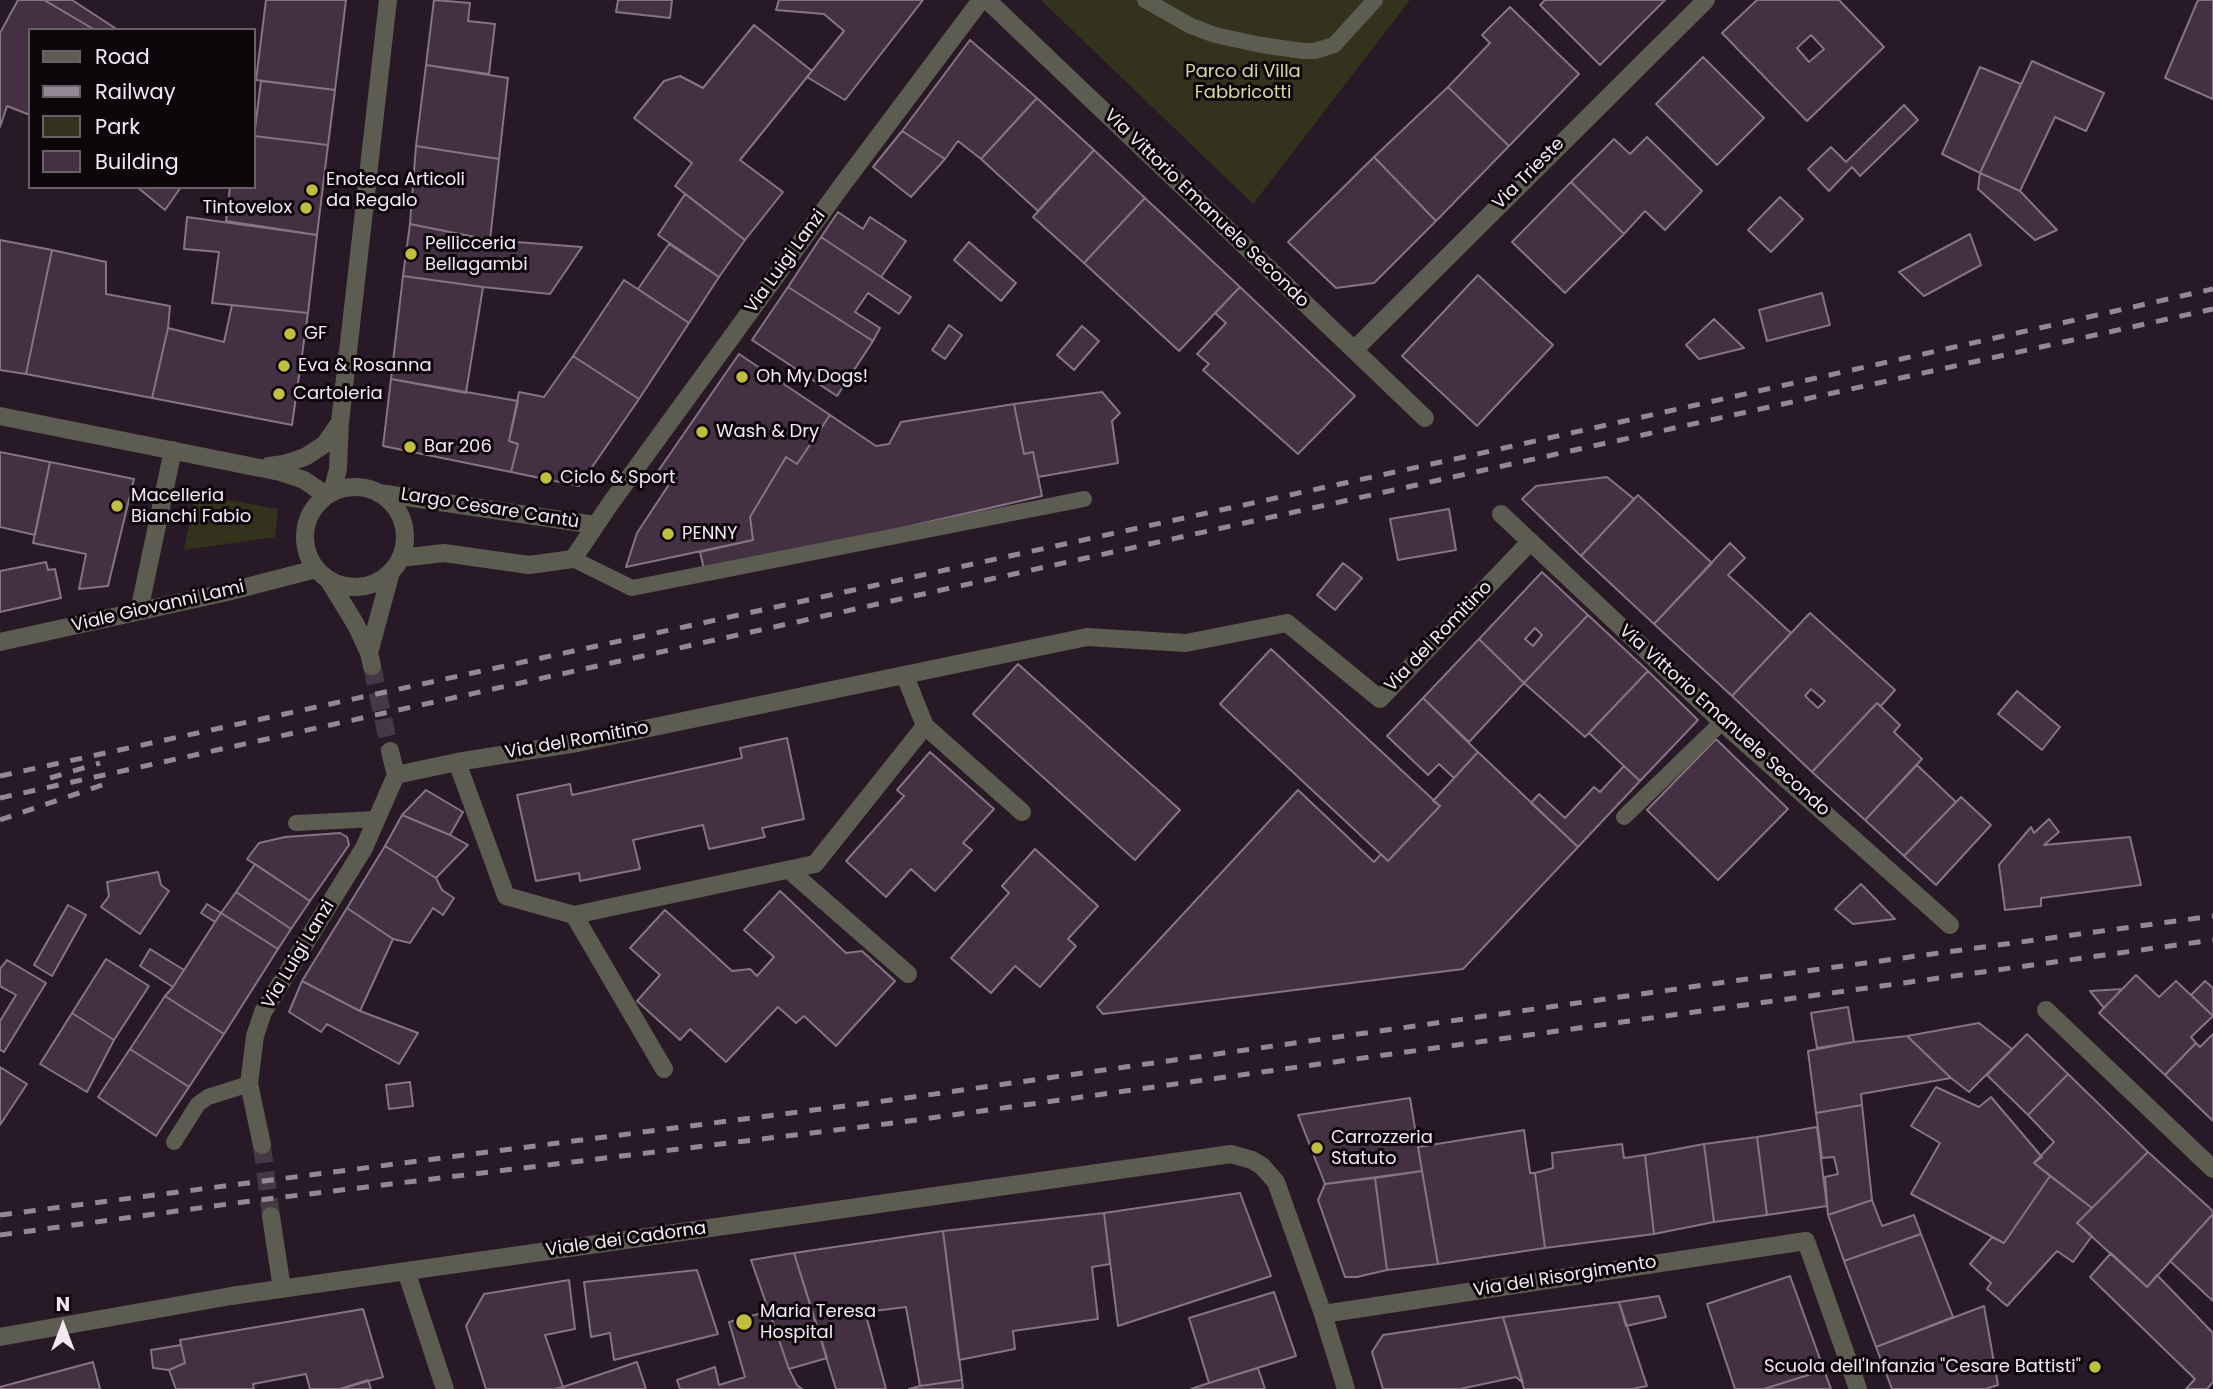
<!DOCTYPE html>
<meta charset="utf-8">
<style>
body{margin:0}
#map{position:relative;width:2213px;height:1389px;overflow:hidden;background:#281927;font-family:Poppins,sans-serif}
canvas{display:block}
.legend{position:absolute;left:28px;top:28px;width:228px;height:161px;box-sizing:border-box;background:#0d070c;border:2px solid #696168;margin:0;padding:9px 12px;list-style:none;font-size:21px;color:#f4e9f3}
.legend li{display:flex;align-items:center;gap:14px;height:35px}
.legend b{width:35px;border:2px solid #696168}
.north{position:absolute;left:28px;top:1291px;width:70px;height:70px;-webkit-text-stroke:5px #0d070c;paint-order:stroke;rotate:0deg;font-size:19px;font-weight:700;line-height:28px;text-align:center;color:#f4e9f3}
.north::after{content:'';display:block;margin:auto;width:24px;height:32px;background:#f4e9f3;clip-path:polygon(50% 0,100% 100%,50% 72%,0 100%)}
</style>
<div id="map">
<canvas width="2213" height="1389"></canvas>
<ul class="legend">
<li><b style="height:9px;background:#5c5c50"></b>Road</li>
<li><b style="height:9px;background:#958894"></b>Railway</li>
<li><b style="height:19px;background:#32321d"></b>Park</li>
<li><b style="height:19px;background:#443043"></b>Building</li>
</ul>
<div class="north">N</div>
</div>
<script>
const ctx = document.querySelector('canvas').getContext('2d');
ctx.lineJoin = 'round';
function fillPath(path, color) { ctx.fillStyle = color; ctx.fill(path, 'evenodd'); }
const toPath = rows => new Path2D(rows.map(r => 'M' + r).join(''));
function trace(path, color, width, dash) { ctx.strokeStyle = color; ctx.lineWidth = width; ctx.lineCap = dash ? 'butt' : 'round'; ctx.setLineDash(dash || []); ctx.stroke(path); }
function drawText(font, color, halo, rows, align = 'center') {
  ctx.font = font + ' Poppins,sans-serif'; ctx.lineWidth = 6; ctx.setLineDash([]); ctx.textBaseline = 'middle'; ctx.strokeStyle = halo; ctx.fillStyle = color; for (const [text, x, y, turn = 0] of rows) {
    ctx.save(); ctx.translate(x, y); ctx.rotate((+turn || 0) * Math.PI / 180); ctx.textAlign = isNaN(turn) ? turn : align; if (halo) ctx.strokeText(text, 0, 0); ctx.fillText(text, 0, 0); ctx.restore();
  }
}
fillPath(toPath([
 [1041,0,1410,0,1253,204],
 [195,494,278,509,275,537,184,550]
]), '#32321d');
const building = toPath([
 [18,0,44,0,95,30,30,30,30,115,7,106,0,127,0,33,18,0],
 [44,0,72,0,118,30,95,30,44,0],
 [266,0,346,0,335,90,256,80,266,0],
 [434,0,470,3,468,21,495,24,489,74,426,65,434,0],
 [618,0,672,0,670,18,616,12,618,0],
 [779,0,923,0,845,100,807,77,844,31,824,14,776,10,779,0],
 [1545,0,1665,0,1600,65,1540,5,1545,0],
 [1757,0,1839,0,1884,47,1807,121,1722,33,1757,0],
 [1811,35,1824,49,1809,62,1797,48,1811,35],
 [2198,0,2213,0,2213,99,2165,78,2198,0],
 [1510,7,1579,74,1509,146,1448,87,1490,43,1482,35,1510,7],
 [754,25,812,71,740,160,783,192,745,240,675,186,692,163,634,118,664,81,680,76,703,88,754,25],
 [970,40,1037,98,981,159,958,141,945,159,902,131,970,40],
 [1703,57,1764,118,1717,165,1656,104,1703,57],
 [2032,61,2104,93,2086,131,2055,117,2020,191,1980,173,2032,61],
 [426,65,508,78,499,159,416,146,426,65],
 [1980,67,2021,84,1980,173,1942,154,1980,67],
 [261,81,335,90,328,145,254,136,261,81],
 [1448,87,1509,146,1436,221,1374,157,1448,87],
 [1037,98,1094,150,1038,211,981,159,1037,98],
 [1904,105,1918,120,1860,176,1852,167,1829,191,1808,169,1831,147,1846,162,1904,105],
 [902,131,945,159,911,197,873,167,902,131],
 [254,136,328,145,317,235,226,221,230,187,254,187,254,136],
 [1647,137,1702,191,1665,230,1645,211,1624,234,1571,182,1614,139,1630,154,1647,137],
 [416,146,499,159,490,240,410,224,416,146],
 [1094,150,1145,198,1084,263,1033,217,1094,150],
 [1374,157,1436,221,1374,283,1336,288,1288,242,1374,157],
 [1980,173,2020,191,2057,230,2035,240,1978,189,1980,173],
 [1571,182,1624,234,1565,293,1512,242,1571,182],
 [137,187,181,187,165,210,137,187],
 [685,194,745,240,719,277,658,235,685,194],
 [1780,197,1803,219,1771,252,1748,230,1780,197],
 [1145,198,1240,287,1179,351,1084,263,1145,198],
 [838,212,863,229,870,217,906,241,881,277,821,237,838,212],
 [187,217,317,235,308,313,212,303,219,252,184,249,187,217],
 [410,224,490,240,582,247,550,294,483,287,403,276,410,224],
 [1970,234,1981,265,1924,296,1899,272,1970,234],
 [821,237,911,297,899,314,868,293,855,312,880,328,873,341,788,287,821,237],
 [0,240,52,250,26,374,0,370,0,240],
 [969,242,1016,283,1001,301,954,260,969,242],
 [669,244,719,277,689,323,638,289,669,244],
 [52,250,106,262,106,294,170,306,168,328,152,398,26,374,52,250],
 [1478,275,1553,345,1477,426,1402,356,1478,275],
 [403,276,483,287,466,393,391,379,403,276],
 [624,280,689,323,639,399,573,356,624,280],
 [788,287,873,341,837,396,752,340,788,287],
 [1240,287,1355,396,1298,454,1203,370,1209,364,1197,354,1226,323,1215,313,1240,287],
 [1822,293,1830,325,1767,341,1759,310,1822,293],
 [232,305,308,313,292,425,152,398,168,328,224,342,232,305],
 [1714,319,1744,348,1699,359,1686,345,1714,319],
 [949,325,962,335,945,359,932,350,949,325],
 [1082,326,1099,341,1074,370,1057,355,1082,326],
 [739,354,830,415,797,464,786,457,750,517,753,540,626,567,637,533,668,486,654,477,739,354],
 [573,356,639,399,579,486,511,472,518,444,509,441,519,392,544,397,573,356],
 [391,379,518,401,509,441,518,444,511,472,383,446,391,379],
 [1102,392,1120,413,1112,421,1118,463,1038,477,1033,452,1024,454,1014,404,1102,392],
 [1014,404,1024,454,1033,452,1042,496,705,573,700,552,753,540,750,517,786,457,797,464,830,415,876,446,889,444,901,422,1014,404],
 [0,452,50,462,35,535,0,527,0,452],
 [50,462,134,479,108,586,79,589,86,554,33,543,50,462],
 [1607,477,1634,499,1581,556,1522,499,1536,486,1607,477],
 [1638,495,1712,563,1654,624,1581,556,1638,495],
 [1449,509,1456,550,1398,560,1390,519,1449,509],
 [1730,543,1745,558,1728,575,1791,633,1732,696,1654,624,1730,543],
 [46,562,48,570,55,569,61,598,0,612,0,571,46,562],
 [1343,563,1362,578,1335,610,1317,595,1343,563],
 [1542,572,1588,615,1524,683,1479,639,1542,572],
 [1535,628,1542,635,1533,646,1525,639,1535,628],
 [1810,613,1895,690,1881,706,1877,703,1812,772,1732,696,1810,613],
 [1811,689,1825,701,1818,708,1805,696,1811,689],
 [1588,615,1648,671,1585,737,1524,683,1588,615],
 [1479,639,1524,683,1469,742,1423,698,1479,639],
 [1271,649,1440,806,1388,861,1220,704,1271,649],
 [1018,664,1180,810,1135,860,973,714,1018,664],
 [1648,671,1698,720,1640,781,1589,733,1648,671],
 [2017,691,2060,727,2042,750,1998,714,2017,691],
 [1423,698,1478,752,1454,778,1439,764,1428,775,1387,736,1423,698],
 [1877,703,1900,725,1894,732,1922,759,1865,820,1812,772,1877,703],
 [787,738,804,819,762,828,765,837,709,849,703,825,633,840,640,869,580,881,579,873,536,881,517,795,570,784,572,795,742,758,740,748,787,738],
 [1716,739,1788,809,1718,880,1647,810,1716,739],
 [930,752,994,809,963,843,972,850,935,891,911,869,886,897,846,861,904,796,897,790,930,752],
 [1478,752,1578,847,1463,969,1103,1014,1097,1007,1298,790,1374,862,1381,854,1388,861,1440,806,1433,801,1478,752],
 [1917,765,1956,802,1904,856,1865,820,1917,765],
 [1624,766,1640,781,1578,847,1531,803,1539,794,1565,818,1594,787,1600,792,1624,766],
 [426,790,463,812,450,835,402,815,426,790],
 [1961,797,1991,825,1936,885,1904,856,1961,797],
 [402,815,450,835,468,845,436,878,385,846,402,815],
 [2049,819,2059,832,2044,845,2130,837,2141,885,2041,898,2041,906,2005,910,1999,865,2031,827,2034,833,2049,819],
 [340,833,347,837,349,845,310,901,247,859,259,843,285,837,340,833],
 [385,846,436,878,442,890,454,898,443,915,433,908,410,943,393,939,347,908,385,846],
 [1035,849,1098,906,1068,939,1076,946,1040,987,1015,966,991,993,951,958,1009,893,1002,886,1035,849],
 [255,864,310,901,291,929,236,892,255,864],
 [158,872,161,885,169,891,140,934,101,907,109,896,107,882,158,872],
 [1861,884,1895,919,1853,924,1835,909,1861,884],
 [780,891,846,953,862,951,895,981,836,1046,804,1016,796,1023,778,1007,726,1062,690,1029,680,1040,637,1001,660,975,630,948,665,910,732,971,750,969,757,976,774,957,744,930,780,891],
 [236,892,291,929,278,949,221,913,236,892],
 [207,904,221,913,215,922,201,913,207,904],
 [68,905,86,915,52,976,34,965,68,905],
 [347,908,393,939,360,1011,302,981,347,908],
 [221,913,278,949,224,1034,165,996,173,987,221,913],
 [150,949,184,970,173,987,140,966,150,949],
 [106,959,149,986,114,1040,72,1013,106,959],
 [7,960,46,983,4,1052,0,1050,0,1021,16,995,0,986,0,969,7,960],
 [2136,975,2159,997,2176,981,2213,1016,2191,1037,2196,1043,2165,1075,2099,1013,2136,975],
 [302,981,360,1011,418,1033,399,1064,327,1024,321,1032,289,1012,302,981],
 [2205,981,2213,988,2213,1016,2191,995,2205,981],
 [2122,989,2104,1008,2090,991,2122,989],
 [165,996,224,1034,189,1087,130,1049,165,996],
 [1848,1007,1854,1042,1817,1048,1811,1013,1848,1007],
 [72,1013,114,1040,87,1092,40,1064,72,1013],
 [1979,1023,2012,1049,1969,1092,1951,1078,1907,1036,1979,1023],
 [2027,1034,2068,1074,2028,1115,1987,1075,2027,1034],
 [2213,1034,2213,1121,2165,1075,2196,1043,2200,1047,2213,1034],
 [1907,1036,1951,1078,1861,1094,1862,1105,1816,1113,1808,1051,1854,1042,1907,1036],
 [130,1049,189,1087,156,1136,98,1097,130,1049],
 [0,1067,27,1084,0,1125,0,1067],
 [2068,1074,2148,1152,2092,1208,2034,1163,2054,1142,2028,1115,2068,1074],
 [410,1082,413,1106,389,1109,386,1085,410,1082],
 [1936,1087,1979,1107,1991,1097,2042,1157,2034,1163,2050,1176,2004,1243,1911,1194,1940,1143,1911,1126,1936,1087],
 [1410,1098,1422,1171,1325,1184,1298,1115,1410,1098],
 [1862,1105,1872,1200,1828,1215,1825,1177,1838,1174,1834,1157,1822,1158,1816,1113,1862,1105],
 [1817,1127,1827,1206,1767,1215,1757,1137,1817,1127],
 [1524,1130,1530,1173,1535,1173,1545,1248,1438,1264,1418,1147,1524,1130],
 [1757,1137,1767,1215,1714,1222,1704,1144,1757,1137],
 [1622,1144,1624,1158,1645,1155,1654,1234,1545,1248,1535,1173,1553,1168,1552,1153,1622,1144],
 [1704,1144,1714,1222,1654,1234,1645,1155,1704,1144],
 [2148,1152,2213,1211,2213,1214,2147,1287,2077,1223,2148,1152],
 [1422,1171,1438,1264,1387,1270,1375,1178,1422,1171],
 [2050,1176,2092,1208,2077,1223,2092,1236,2073,1262,2057,1251,2007,1306,1987,1289,1991,1283,1970,1264,1992,1237,2004,1243,2050,1176],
 [1375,1178,1387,1270,1357,1277,1345,1277,1318,1200,1325,1184,1375,1178],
 [1240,1193,1271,1276,1118,1326,1104,1213,1240,1193],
 [1872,1200,1882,1226,1914,1215,1921,1234,1844,1261,1828,1215,1872,1200],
 [1104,1213,1110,1264,1092,1267,1098,1319,1013,1331,1015,1349,959,1360,943,1231,1104,1213],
 [2213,1214,2213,1301,2170,1261,2213,1214],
 [943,1231,962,1380,920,1386,906,1307,865,1312,886,1389,836,1389,794,1253,943,1231],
 [1921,1234,1953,1317,1876,1347,1844,1261,1921,1234],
 [794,1253,827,1358,789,1369,751,1260,794,1253],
 [2111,1253,2147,1287,2157,1275,2213,1333,2213,1382,2207,1389,2186,1389,2195,1379,2090,1277,2111,1253],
 [697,1270,718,1334,614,1360,610,1333,591,1337,584,1282,697,1270],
 [1790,1276,1824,1370,1764,1389,1735,1389,1707,1304,1790,1276],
 [569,1280,575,1329,545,1335,563,1387,555,1389,486,1389,466,1326,484,1294,569,1280],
 [1274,1292,1296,1356,1209,1383,1189,1318,1274,1292],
 [1659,1296,1666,1317,1626,1326,1619,1302,1659,1296],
 [1619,1302,1647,1386,1632,1389,1524,1389,1503,1317,1619,1302],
 [1984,1306,1998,1385,1985,1389,1892,1389,1876,1347,1984,1306],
 [363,1309,383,1377,340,1389,310,1389,306,1374,253,1384,254,1389,176,1389,169,1370,185,1363,180,1340,363,1309],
 [769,1311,789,1369,797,1385,802,1389,680,1389,677,1380,715,1367,719,1385,745,1377,729,1322,769,1311],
 [1503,1317,1523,1383,1516,1377,1460,1389,1383,1389,1372,1352,1383,1335,1503,1317],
 [181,1345,185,1363,169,1370,153,1368,151,1350,181,1345],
 [93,1362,100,1389,0,1389,0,1387,93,1362],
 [637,1362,646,1389,555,1389,563,1387,637,1362],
 [1258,1368,1265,1389,1191,1389,1209,1383,1258,1368],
 [1824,1370,1831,1389,1764,1389,1824,1370],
 [368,1380,371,1389,340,1389,368,1380],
 [962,1380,963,1389,909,1389,920,1386,962,1380]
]);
fillPath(building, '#443043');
trace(building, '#857484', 2);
trace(toPath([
 [372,666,390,751],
 [262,1145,271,1216]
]), '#473846', 18, [18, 9]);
trace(toPath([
 [1145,0,1191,26,1215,35,1261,45,1303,51,1315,51,1334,45,1375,0],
 [573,559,632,588,1084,499],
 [1624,817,1722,722],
 [296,823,377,819],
 [174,1142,198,1104,208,1097,249,1084]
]), '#5c5c50', 16);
trace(toPath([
 [1354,350,1425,418],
 [0,416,280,472,304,480,326,495],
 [269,466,284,464,305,457,325,444,340,422],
 '305 537a50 50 0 1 1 100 0a50 50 0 1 1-100 0Z',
 [332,492,338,469,340,422,388,0],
 [379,493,595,525],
 [1501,514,1722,722,1950,925],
 [400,558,444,553,529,565,573,559,610,504,843,184,981,0],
 [328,579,356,625,369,653,372,666],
 [139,611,173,450],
 [0,642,227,592,316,569],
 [369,653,391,572],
 [925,726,1022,812],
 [457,762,506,896,574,915,664,1069],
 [396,775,457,762,577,743,1087,637,1186,643,1287,623,1380,699,1530,542],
 [789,870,908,974],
 [574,915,815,864,925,726,905,676],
 [2046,1010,2213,1169],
 [262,1145,249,1084,255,1036,263,1012,364,848,396,775,390,751],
 [271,1216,282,1289],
 [406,1271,445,1389],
 [1323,1314,1806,1241,1858,1389],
 [0,1337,231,1296,1231,1154,1252,1160,1262,1166,1276,1182,1323,1314,1346,1389]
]), '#5c5c50', 18);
trace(toPath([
 [987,0,1354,350,1706,0]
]), '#5c5c50', 18);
trace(toPath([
 [0,776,1464,457,2213,289],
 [50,778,100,763],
 [0,798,2213,309],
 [0,820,108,783],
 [0,1215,899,1099,1747,979,2213,916],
 [0,1235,251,1201,902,1122,2213,940]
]), '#958894', 5, [12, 12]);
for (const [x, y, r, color] of [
 [312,190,7,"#c0be41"],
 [306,208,7,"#c0be41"],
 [411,254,7,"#c0be41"],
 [290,334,7,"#c0be41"],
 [284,366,7,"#c0be41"],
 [742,377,7,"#c0be41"],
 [279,394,7,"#c0be41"],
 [702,432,7,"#c0be41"],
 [410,447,7,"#c0be41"],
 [546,478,7,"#c0be41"],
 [117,506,7,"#c0be41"],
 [668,534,7,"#c0be41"],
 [1317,1148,7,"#c0be41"],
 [744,1322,9,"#c0be41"],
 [2095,1367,7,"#c0be41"]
]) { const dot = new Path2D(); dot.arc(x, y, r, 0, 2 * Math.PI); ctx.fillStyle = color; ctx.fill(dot); trace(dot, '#0d070c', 2.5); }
drawText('18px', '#d7d8a0', '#0d070c', [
 ["Parco di Villa",1243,72],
 ["Fabbricotti",1243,93]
]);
drawText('18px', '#f4e9f3', '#0d070c', [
 ["Via Trieste",1529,174,-45],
 ["Via Vittorio Emanuele Secondo",1206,209,44],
 ["Via Luigi Lanzi",786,262,-54],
 ["Largo Cesare Cantù",490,509,9],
 ["Viale Giovanni Lami",158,607,-13],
 ["Via del Romitino",1439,637,-46],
 ["Via Vittorio Emanuele Secondo",1724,721,42],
 ["Via del Romitino",577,741,-10],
 ["Via Luigi Lanzi",299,955,-59],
 ["Viale dei Cadorna",626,1240,-8],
 ["Via del Risorgimento",1565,1277,-9]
]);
drawText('18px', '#f4e9f3', '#0d070c', [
 ["Enoteca Articoli",326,180],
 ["da Regalo",326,201],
 ["Tintovelox",292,208,"right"],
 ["Pellicceria",425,244],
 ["Bellagambi",425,265],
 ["GF",304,334],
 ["Eva & Rosanna",298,366],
 ["Oh My Dogs!",756,377],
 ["Cartoleria",293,394],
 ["Wash & Dry",716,432],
 ["Bar 206",424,447],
 ["Ciclo & Sport",560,478],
 ["Macelleria",131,496],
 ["Bianchi Fabio",131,517],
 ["PENNY",682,534],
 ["Carrozzeria",1331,1138],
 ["Statuto",1331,1159],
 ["Maria Teresa",760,1312],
 ["Hospital",760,1333],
 ["Scuola dell'Infanzia \"Cesare Battisti\"",2081,1367,"right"]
], 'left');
</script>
